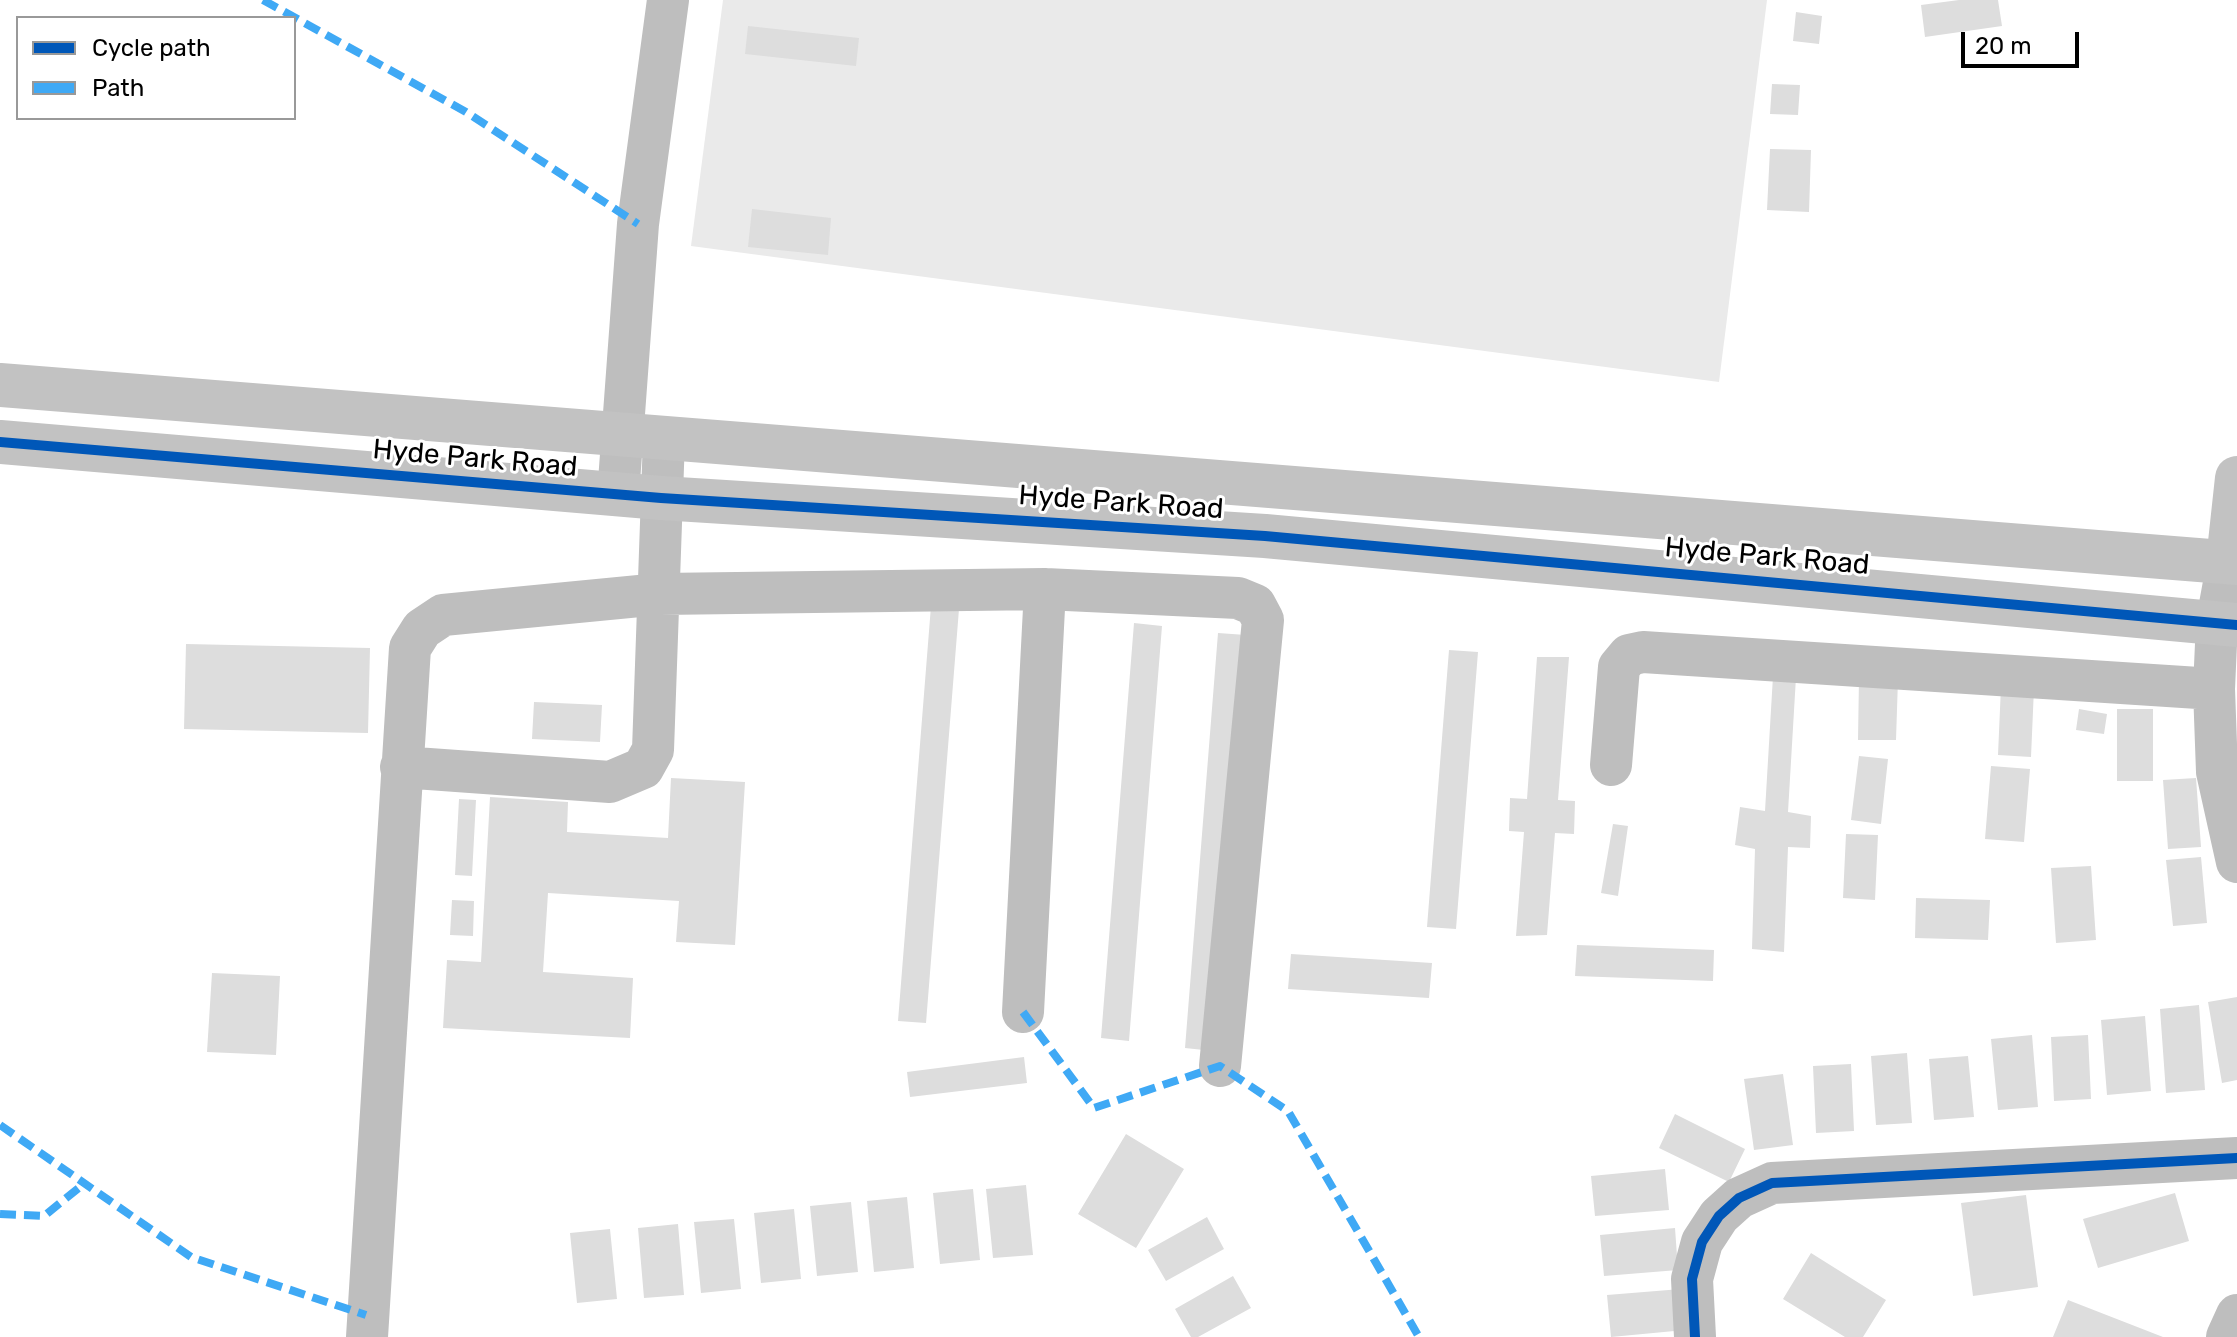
<!DOCTYPE html>
<style>
body{margin:0}
#map{position:relative;width:2237px;height:1337px;overflow:hidden;background:#fff;font-family:Rubik,sans-serif}
canvas{display:block}
.legend{position:absolute;left:16px;top:16px;width:280px;height:104px;box-sizing:border-box;background:#fff;border:2px solid #999;margin:0;padding:10px 14px;list-style:none;font-size:24px;color:#000}
.legend li{display:flex;align-items:center;gap:16px;height:40px}
.legend b{width:40px;border:2px solid #999}
.scale{position:absolute;left:1961px;top:32px;width:118px;height:36px;box-sizing:border-box;border:4px solid #000;border-top:0;padding-left:10px;font-size:24px;line-height:28px;white-space:nowrap;color:#000;-webkit-text-stroke:6px #fff;paint-order:stroke}
</style>
<div id="map">
<canvas width="2237" height="1337"></canvas>
<ul class="legend">
<li><b style="height:10px;background:#0057b8"></b>Cycle path</li>
<li><b style="height:10px;background:#3fa9f5"></b>Path</li>
</ul>
<div class="scale">20 m</div>
</div>
<script>
const ctx = document.querySelector('canvas').getContext('2d');
ctx.lineJoin = 'round';
function fillPath(path, color) { ctx.fillStyle = color; ctx.fill(path, 'evenodd'); }
const toPath = rows => new Path2D(rows.map(r => 'M' + r).join(''));
function trace(path, color, width, dash) { ctx.strokeStyle = color; ctx.lineWidth = width; ctx.lineCap = dash ? 'butt' : 'round'; ctx.setLineDash(dash || []); ctx.stroke(path); }
function drawText(font, color, halo, rows, align = 'center') {
  ctx.font = font + ' Rubik,sans-serif'; ctx.lineWidth = 6; ctx.setLineDash([]); ctx.textBaseline = 'middle'; ctx.strokeStyle = halo; ctx.fillStyle = color; for (const [text, x, y, turn = 0] of rows) {
    ctx.save(); ctx.translate(x, y); ctx.rotate((+turn || 0) * Math.PI / 180); ctx.textAlign = isNaN(turn) ? turn : align; if (halo) ctx.strokeText(text, 0, 0); ctx.fillText(text, 0, 0); ctx.restore();
  }
}
fillPath(toPath([
 [723,0,1767,0,1719,382,691,246]
]), '#eaeaea');
fillPath(toPath([
 [1959,0,1998,0,2002,26,1925,37,1921,5],
 [1796,12,1822,16,1819,44,1793,41],
 [748,26,859,38,856,66,745,54],
 [1772,84,1800,85,1798,115,1770,114],
 [1770,149,1811,150,1809,212,1767,210],
 [752,209,831,218,828,255,748,247],
 [931,606,959,609,926,1023,898,1021],
 [1134,623,1162,626,1129,1041,1101,1038],
 [1218,633,1246,635,1213,1051,1185,1048],
 [186,644,370,648,368,733,184,729],
 [1449,650,1478,652,1456,929,1427,927],
 [1537,657,1569,657,1558,800,1575,801,1574,834,1555,833,1547,935,1516,936,1524,832,1509,831,1510,798,1527,799],
 [1773,676,1796,677,1788,812,1811,816,1810,848,1788,847,1784,952,1752,949,1755,849,1735,845,1740,807,1765,811],
 [1859,678,1898,679,1896,740,1858,740],
 [2001,686,2034,688,2031,757,1998,755],
 [534,702,602,705,600,742,532,739],
 [2079,709,2107,714,2104,734,2076,730],
 [2117,709,2153,709,2153,781,2117,781],
 [1859,756,1888,759,1881,824,1851,820],
 [1991,766,2030,769,2024,842,1985,839],
 [671,778,745,782,735,945,676,942,679,901,548,893,543,972,633,978,630,1038,443,1028,447,960,481,962,490,797,568,802,567,832,668,838],
 [2196,778,2201,847,2168,849,2163,780],
 [459,799,476,800,472,876,455,875],
 [1613,824,1628,826,1618,896,1601,893],
 [1846,834,1878,835,1875,900,1843,898],
 [2201,857,2207,923,2173,926,2166,860],
 [2091,866,2096,940,2056,943,2051,868],
 [1916,898,1990,900,1988,940,1915,938],
 [452,900,474,901,473,936,450,935],
 [1577,945,1714,950,1713,981,1575,976],
 [1291,954,1432,963,1429,998,1288,989],
 [212,973,280,976,276,1055,207,1052],
 [2237,997,2237,1080,2222,1083,2208,1002],
 [2199,1005,2205,1090,2166,1093,2160,1009],
 [2145,1016,2151,1091,2107,1095,2101,1020],
 [2032,1035,2038,1107,1998,1110,1991,1039],
 [2088,1035,2091,1099,2054,1101,2051,1037],
 [1907,1053,1912,1123,1876,1125,1871,1056],
 [1968,1056,1974,1117,1934,1120,1929,1059],
 [1024,1057,1027,1083,910,1097,907,1072],
 [1851,1064,1854,1131,1816,1133,1813,1066],
 [1783,1074,1793,1145,1754,1150,1744,1079],
 [1675,1114,1745,1149,1729,1182,1659,1148],
 [1126,1134,1184,1169,1136,1248,1078,1214],
 [1665,1169,1669,1210,1595,1216,1591,1176],
 [1026,1185,1033,1255,993,1258,986,1189],
 [973,1189,980,1260,940,1264,933,1193],
 [2175,1193,2189,1241,2098,1268,2083,1219],
 [2026,1195,2038,1287,1973,1296,1961,1203],
 [907,1197,914,1268,874,1272,867,1201],
 [851,1202,858,1272,817,1276,810,1206],
 [794,1209,801,1279,761,1283,754,1213],
 [1207,1217,1224,1249,1166,1281,1148,1250],
 [734,1219,741,1289,701,1293,694,1222],
 [678,1224,684,1295,644,1298,638,1228],
 [1675,1228,1678,1270,1604,1276,1600,1235],
 [610,1229,617,1299,577,1303,570,1233],
 [1811,1253,1886,1300,1863,1337,1845,1337,1783,1299],
 [1233,1276,1251,1308,1198,1337,1191,1337,1175,1309],
 [1681,1289,1685,1330,1611,1337,1607,1295],
 [2068,1300,2163,1337,2053,1337]
]), '#ddd');
trace(toPath([
 [618,495,638,224,668,0],
 [2228,561,2217,621,2214,689,2217,772,2237,862],
 [1611,765,1619,667,1629,655,1643,652,2214,689],
 [401,767,610,782,643,768,653,750,664,438],
 [1023,1012,1045,589],
 [367,1337,410,648,422,629,443,615,660,594,1045,589,1238,598,1255,605,1263,620,1220,1066],
 [1695,1337,1692,1279,1702,1242,1719,1216,1739,1198,1772,1183,2237,1158],
 [2227,1337,2237,1315]
]), '#bebebe', 42);
trace(toPath([
 [0,385,2237,563],
 [0,442,661,498,1265,536,2237,625],
 [2228,561,2237,478]
]), '#c2c2c2', 44);
trace(toPath([
 [263,0,466,112,638,224],
 [1023,1012,1094,1108,1220,1066,1288,1111,1419,1337],
 [0,1125,191,1257,366,1315],
 [0,1214,44,1216,85,1183]
]), '#3fa9f5', 8, [16, 8]);
trace(toPath([
 [0,442,661,498,1265,536,2237,625],
 [1695,1337,1692,1279,1702,1242,1719,1216,1739,1198,1772,1183,2237,1158]
]), '#0057b8', 10);
drawText('28px', '#000', '#fff', [
 ["Hyde Park Road",475,459,5],
 ["Hyde Park Road",1121,503,4],
 ["Hyde Park Road",1767,557,5]
]);
</script>
